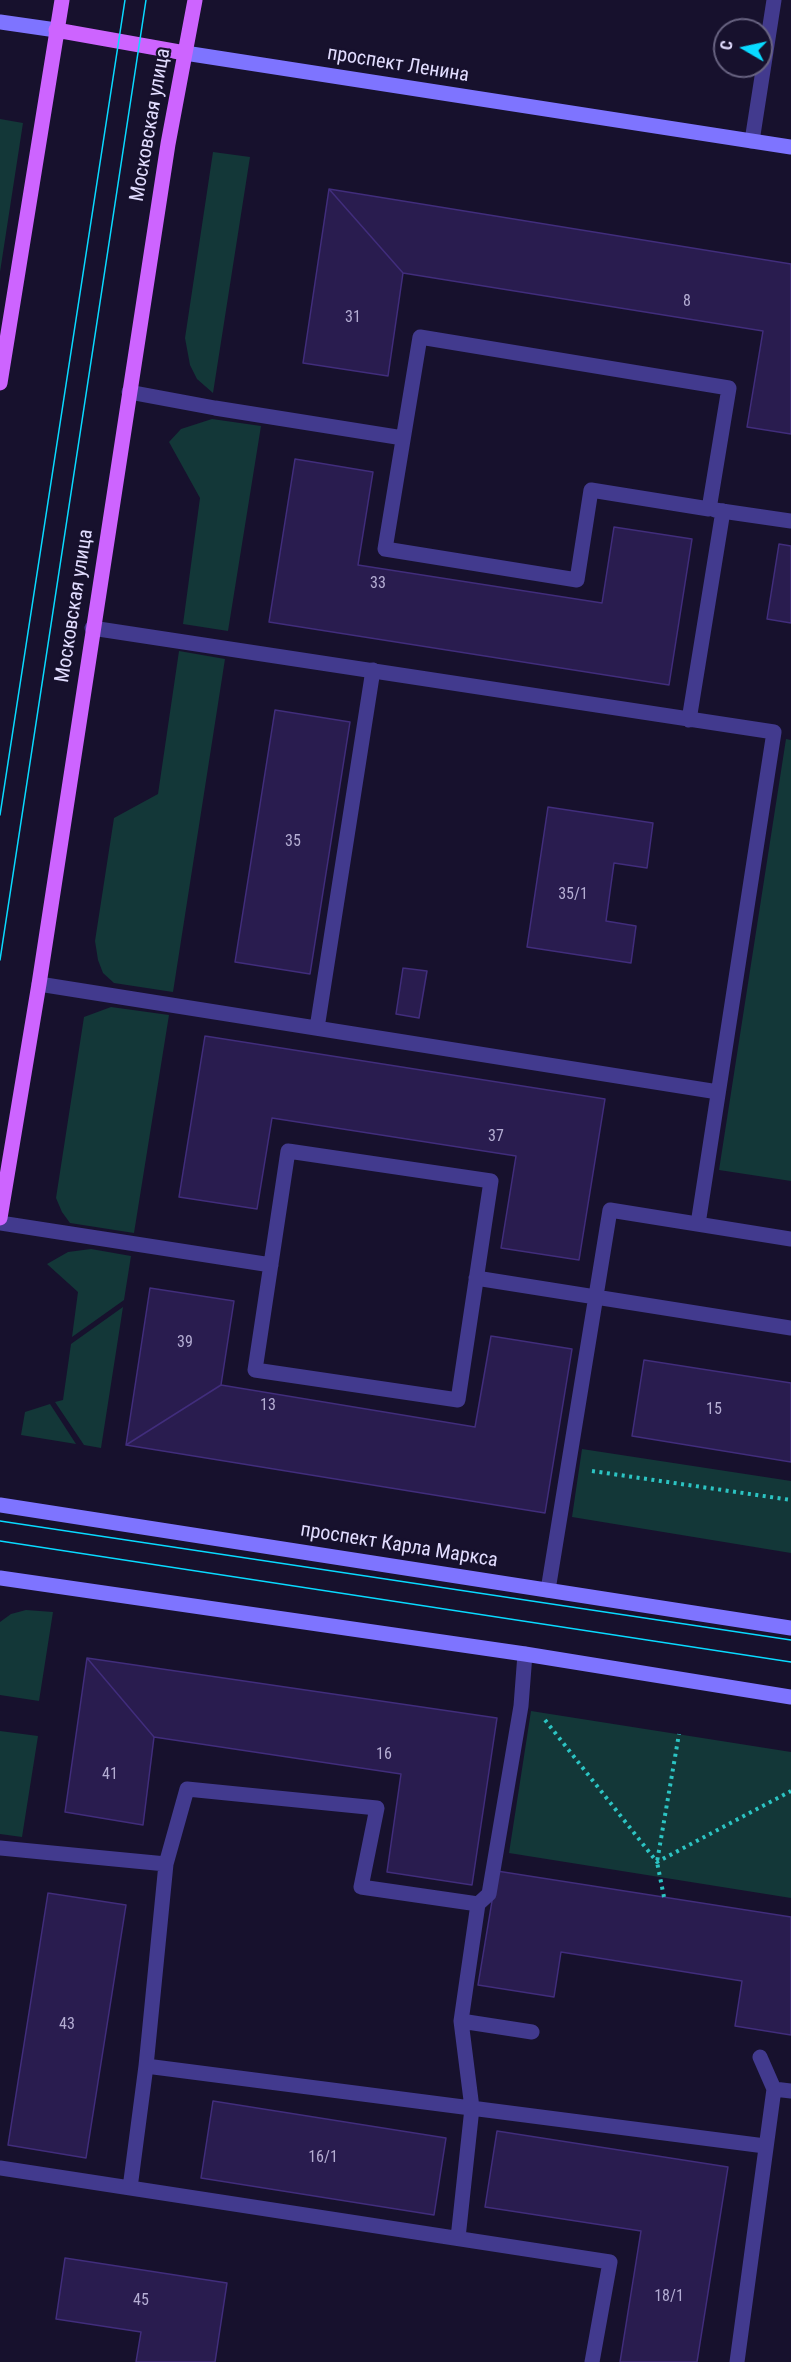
<!DOCTYPE html>
<meta charset="utf-8">
<style>
body{margin:0}
#map{position:relative;width:791px;height:2362px;overflow:hidden;background:#17112d;font-family:"Roboto Condensed",sans-serif}
canvas{display:block}
.north{position:absolute;left:713px;top:18px;width:60px;height:60px;box-sizing:border-box;background:#17112d;border:2px solid #686381;border-radius:50%;rotate:279deg;font-size:16px;font-weight:700;line-height:24px;text-align:center;color:#e2ddff}
.north::after{content:'';display:block;margin:auto;width:21px;height:27px;background:#09daff;clip-path:polygon(50% 0,100% 100%,50% 72%,0 100%)}
</style>
<div id="map">
<canvas width="791" height="2362"></canvas>
<div class="north">С</div>
</div>
<script>
const ctx = document.querySelector('canvas').getContext('2d');
ctx.lineJoin = 'round';
function fillPath(path, color) { ctx.fillStyle = color; ctx.fill(path, 'evenodd'); }
const toPath = rows => new Path2D(rows.map(r => 'M' + r).join(''));
function trace(path, color, width, dash) { ctx.strokeStyle = color; ctx.lineWidth = width; ctx.lineCap = dash ? 'butt' : 'round'; ctx.setLineDash(dash || []); ctx.stroke(path); }
function drawText(font, color, halo, rows, align = 'center') {
  ctx.font = font + ' "Roboto Condensed",sans-serif'; ctx.lineWidth = 4.5; ctx.setLineDash([]); ctx.textBaseline = 'middle'; ctx.strokeStyle = halo; ctx.fillStyle = color; for (const [text, x, y, turn = 0] of rows) {
    ctx.save(); ctx.translate(x, y); ctx.rotate((+turn || 0) * Math.PI / 180); ctx.textAlign = isNaN(turn) ? turn : align; if (halo) ctx.strokeText(text, 0, 0); ctx.fillText(text, 0, 0); ctx.restore();
  }
}
fillPath(toPath([
 [0,119,23,123,0,272],
 [213,152,250,157,213,393,197,379,190,365,185,338],
 [212,419,261,426,228,631,183,624,200,498,169,442,181,429],
 [179,651,225,659,173,992,114,983,103,973,98,960,95,941,114,818,158,794],
 [786,739,791,740,791,1181,719,1170],
 [111,1007,169,1015,134,1233,70,1223,62,1212,56,1198,84,1017],
 [91,1249,131,1256,124,1300,72,1337,78,1292,47,1264,68,1252],
 [123,1307,101,1448,84,1445,55,1402,63,1400,71,1344],
 [50,1404,76,1444,21,1435,25,1412],
 [582,1449,791,1481,791,1553,572,1517],
 [26,1610,53,1612,39,1701,0,1695,0,1622,11,1614],
 [531,1711,791,1752,791,1898,509,1853],
 [0,1731,38,1736,22,1837,0,1834]
]), '#133738');
const building = toPath([
 [329,189,791,264,791,434,747,427,763,331,403,273,329,189],
 [329,189,403,273,388,376,303,363,329,189],
 [295,459,373,472,358,565,602,603,614,527,692,539,669,685,269,622,295,459],
 [779,544,791,546,791,623,767,619,779,544],
 [275,710,350,722,310,974,235,962,275,710],
 [548,807,653,823,647,868,614,863,606,921,636,926,631,963,527,947,548,807],
 [403,968,427,971,419,1018,396,1014,403,968],
 [205,1036,605,1099,579,1260,501,1248,516,1156,272,1118,257,1209,179,1197,205,1036],
 [150,1288,234,1301,221,1385,126,1445,150,1288],
 [491,1336,572,1349,545,1513,126,1445,221,1385,475,1427,491,1336],
 [644,1360,791,1383,791,1462,632,1436,644,1360],
 [87,1658,497,1718,472,1885,387,1872,401,1774,154,1737,87,1658],
 [87,1658,154,1737,143,1825,65,1812,87,1658],
 [497,1871,791,1917,791,2035,735,2026,742,1981,561,1952,554,1997,478,1985,497,1871],
 [48,1893,126,1905,86,2158,8,2145,48,1893],
 [213,2101,446,2138,434,2215,201,2178,213,2101],
 [497,2131,728,2167,697,2362,620,2362,641,2231,485,2207,497,2131],
 [65,2258,227,2283,215,2362,136,2362,141,2332,56,2319,65,2258]
]);
fillPath(building, '#291c4f');
trace(building, '#412d7c', 1.5);
trace(toPath([
 [592,1471,791,1500],
 [545,1720,657,1862,791,1791],
 [664,1897,657,1862,679,1734]
]), '#2cc4c3', 4, [3, 4.5]);
trace(toPath([
 [752,141,774,0],
 [420,337,729,388,709,509,591,490,577,580,385,549,420,337],
 [129,392,215,408,403,438],
 [715,510,791,521],
 [92,628,774,732,698,1224],
 [689,720,723,511],
 [39,984,718,1092],
 [317,1028,373,670],
 [288,1151,491,1181,458,1400,255,1370,288,1151],
 [0,1223,271,1265],
 [476,1278,791,1328],
 [548,1590,610,1210,791,1239],
 [0,1848,166,1864,146,2066,130,2188],
 [166,1864,187,1789,377,1808,361,1887,478,1904],
 [461,2021,532,2032],
 [146,2066,765,2146],
 [774,2089,791,2091],
 [0,2168,610,2262,592,2362],
 [458,2238,472,2108,461,2021,478,1904,489,1894,521,1706,525,1654],
 [737,2362,774,2089,760,2057]
]), '#423a8e', 15);
trace(toPath([
 [0,22,56,30],
 [185,53,791,147],
 [0,1505,791,1628],
 [0,1578,525,1654,791,1697]
]), '#7e74ff', 15);
trace(toPath([
 [56,30,185,53],
 [0,383,62,0],
 [0,1218,39,984,168,144,195,0]
]), '#cd64ff', 15);
trace(toPath([
 [0,815,125,0],
 [0,960,146,0],
 [0,1521,791,1640],
 [0,1541,791,1662]
]), '#09daff', 1.5);
drawText('16px', '#b4add3', null, [
 ["8",687,302],
 ["31",353,318],
 ["33",378,584],
 ["35",293,842],
 ["35/1",573,895],
 ["37",496,1137],
 ["39",185,1343],
 ["13",268,1406],
 ["15",714,1410],
 ["16",384,1755],
 ["41",110,1775],
 ["43",67,2025],
 ["16/1",323,2158],
 ["18/1",669,2297],
 ["45",141,2301]
]);
drawText('20px', '#e2ddff', '#17112d', [
 ["проспект Ленина",398,65,9],
 ["Московская улица",151,125,-80],
 ["Московская улица",75,606,-81],
 ["проспект Карла Маркса",399,1546,9]
]);
</script>
